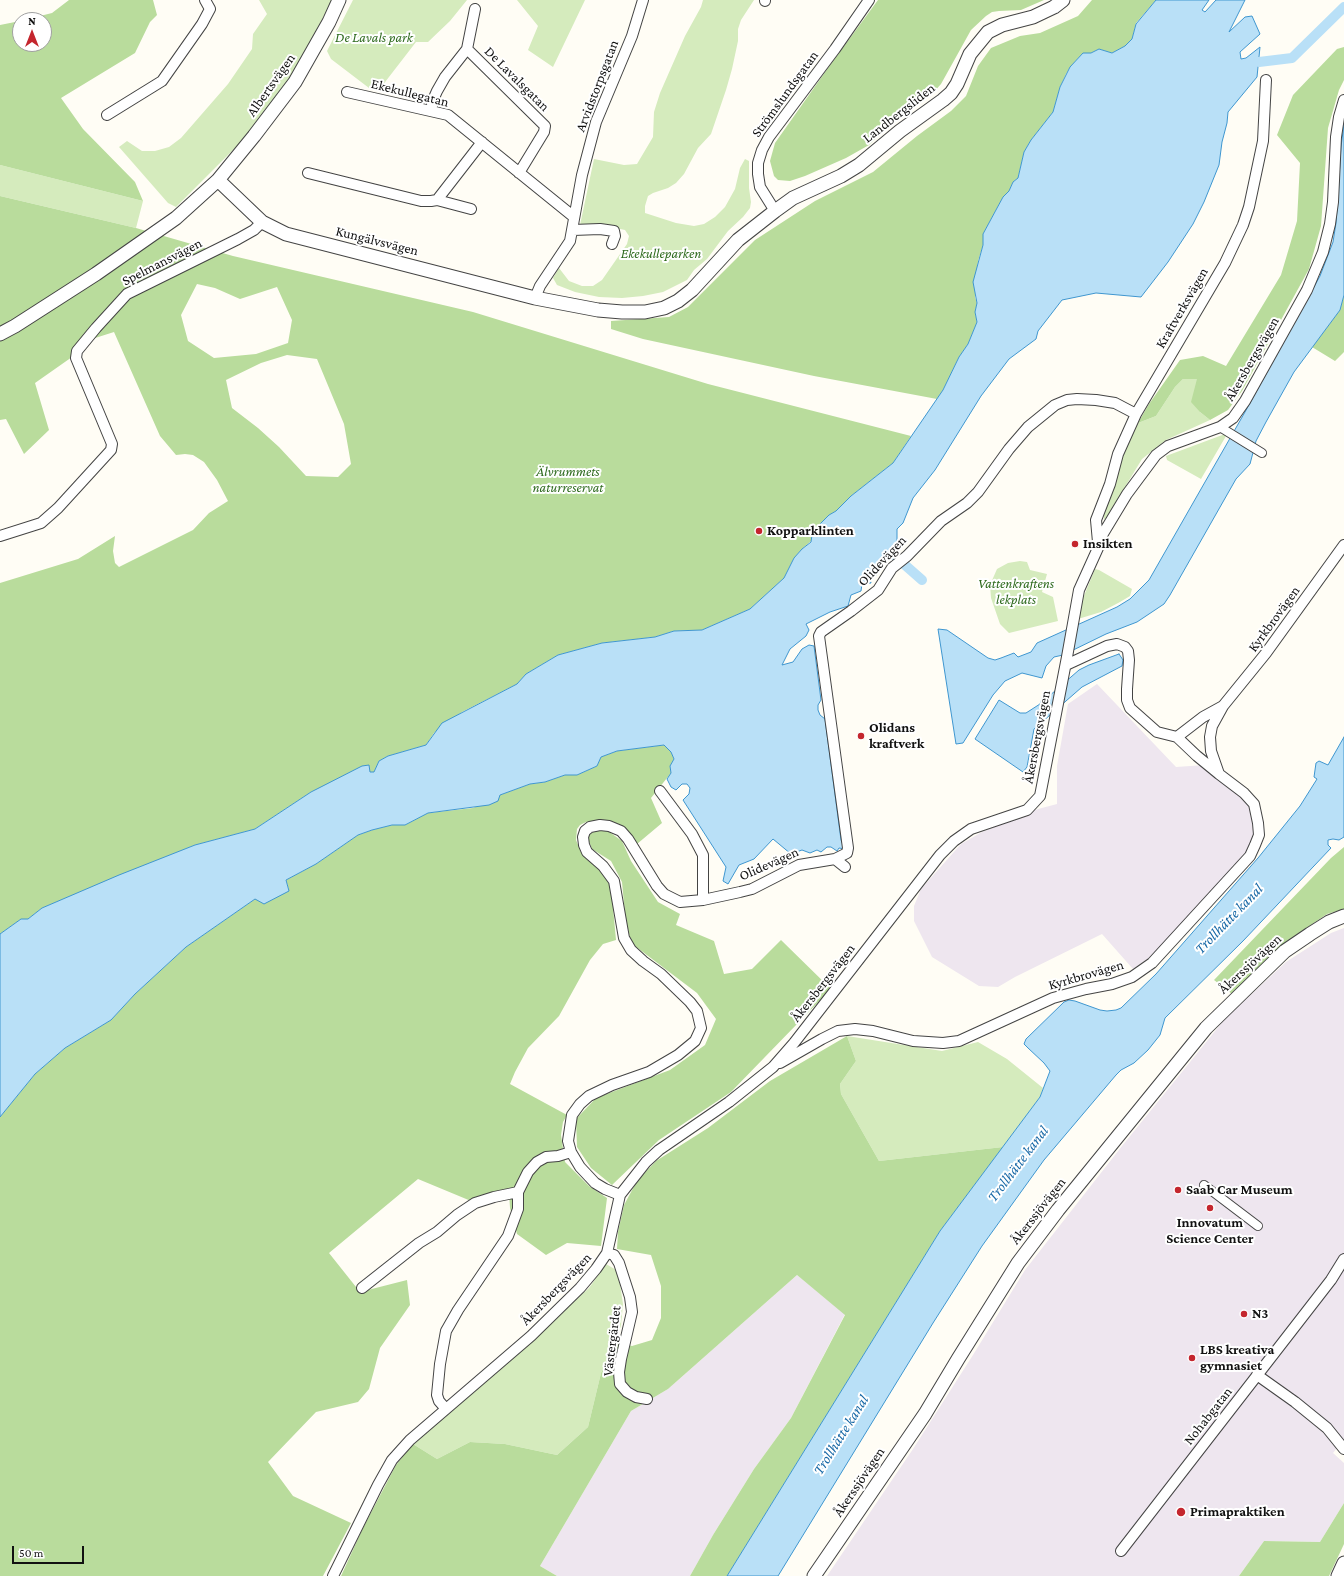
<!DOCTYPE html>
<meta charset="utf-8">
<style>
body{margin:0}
#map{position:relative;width:1344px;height:1576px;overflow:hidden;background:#fffdf5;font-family:"Crimson Pro",serif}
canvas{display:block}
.north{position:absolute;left:12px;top:12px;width:40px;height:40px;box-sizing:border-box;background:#fff;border:1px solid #a0a0a0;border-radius:50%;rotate:0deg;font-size:11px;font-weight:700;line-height:16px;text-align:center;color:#111}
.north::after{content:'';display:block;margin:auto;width:14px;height:18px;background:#c4262e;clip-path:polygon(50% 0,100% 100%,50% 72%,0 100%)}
.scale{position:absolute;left:12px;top:1546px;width:72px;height:18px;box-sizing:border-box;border:2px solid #111;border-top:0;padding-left:5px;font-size:12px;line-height:14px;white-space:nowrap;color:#111;-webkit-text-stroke:3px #fff;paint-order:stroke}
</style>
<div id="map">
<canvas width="1344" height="1576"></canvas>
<div class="north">N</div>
<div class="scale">50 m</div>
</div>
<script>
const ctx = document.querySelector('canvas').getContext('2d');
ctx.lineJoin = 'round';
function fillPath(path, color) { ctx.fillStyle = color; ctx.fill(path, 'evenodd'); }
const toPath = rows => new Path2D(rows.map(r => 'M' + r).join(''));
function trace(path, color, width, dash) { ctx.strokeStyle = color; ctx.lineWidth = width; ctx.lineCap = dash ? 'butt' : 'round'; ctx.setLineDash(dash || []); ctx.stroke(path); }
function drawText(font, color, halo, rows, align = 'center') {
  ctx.font = font + ' "Crimson Pro",serif'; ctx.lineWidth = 4; ctx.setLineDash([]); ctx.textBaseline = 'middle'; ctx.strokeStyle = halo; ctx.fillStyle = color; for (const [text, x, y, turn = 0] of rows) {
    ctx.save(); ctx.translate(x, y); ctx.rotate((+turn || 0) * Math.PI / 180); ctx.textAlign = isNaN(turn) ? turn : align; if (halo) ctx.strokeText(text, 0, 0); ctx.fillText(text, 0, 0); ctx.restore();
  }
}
fillPath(toPath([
 [1097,684,1176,767,1205,765,1246,799,1252,810,1255,826,1253,844,1246,855,1156,953,1133,969,1102,934,1015,977,998,987,979,986,932,957,914,921,914,906,921,889,961,844,982,832,1038,809,1057,804,1057,766,1068,704],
 [1344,928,1344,1439,1333,1453,1344,1463,1344,1503,1320,1542,1264,1541,1239,1576,827,1576,913,1449,973,1355,1025,1270,1122,1146,1224,1020,1286,962,1331,933],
 [797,1275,845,1314,791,1418,754,1469,713,1535,690,1576,557,1576,540,1566,631,1411,668,1389]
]), '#eee6ef');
fillPath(toPath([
 [259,0,332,0,297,69,243,140,176,207,168,203,119,147,127,141,142,151,155,151,169,147,181,138,228,84,252,49,253,34,267,14],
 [353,0,467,0,450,21,428,42,416,42,382,86,369,88,331,59,327,51],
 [517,0,585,0,553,67,528,50,538,26],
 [703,0,754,0,741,20,738,29,738,41,732,69,726,90,711,134,698,148,684,174,676,183,668,188,653,193,648,196,645,206,645,213,676,223,694,226,704,224,715,217,725,207,735,189,740,168,745,159,749,161,749,188,751,202,750,208,743,217,728,231,707,259,694,270,687,280,663,292,643,296,622,298,599,297,575,292,557,285,553,278,559,268,569,281,582,286,593,286,602,280,627,244,629,236,625,230,611,227,580,225,594,159,624,165,637,164,653,137,654,112,660,93,685,36,701,7],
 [0,165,143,201,136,228,0,196],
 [1197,378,1200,412,1210,420,1166,440,1142,459,1108,515,1104,520,1104,514,1126,447,1138,423,1156,416,1175,387,1183,379],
 [1225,434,1226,436,1201,479,1167,460,1166,456],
 [1020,561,1027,562,1030,570,1047,574,1042,592,1053,597,1058,621,1009,633,1000,624,991,598,990,585,997,569,1008,563],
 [1095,569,1099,570,1132,589,1130,596,1120,602,1101,612,1078,619,1081,603],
 [847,1036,942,1051,978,1042,1007,1059,1043,1088,1040,1097,1003,1147,879,1161,841,1094,840,1084,856,1061],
 [606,1264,618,1271,623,1304,621,1326,601,1373,588,1427,557,1455,505,1444,470,1442,437,1459,413,1444,589,1288]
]), '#d5ebbd');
fillPath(toPath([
 [69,0,153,0,157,15,150,22,135,53,61,98,83,129,135,182,143,201,0,165,0,25,20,21,20,44,44,44,44,20,24,20,52,13],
 [878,0,1044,0,1021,10,999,11,992,12,986,16,971,30,941,84,933,93,888,127,869,145,846,158,805,176,790,181,778,180,774,176,770,161,775,143,828,68],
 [1092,0,1156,0,1136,23,1132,39,1125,46,1112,53,1099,49,1091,53,1083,53,1070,67,1066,74,1060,87,1053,112,1031,140,1024,152,1018,178,1013,182,1009,191,1003,197,983,234,983,245,978,261,975,297,977,303,975,312,977,322,968,344,959,357,943,390,937,399,814,376,643,339,611,329,611,321,669,317,688,307,755,240,815,201,873,172,917,136,951,111,966,96,978,66,991,48,1020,36,1040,33,1078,16],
 [1344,47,1344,80,1339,90,1328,128,1321,226,1309,269,1242,391,1228,410,1210,420,1200,412,1191,402,1197,379,1183,379,1175,387,1156,416,1138,423,1149,404,1180,360,1203,356,1226,366,1281,275,1297,221,1300,163,1277,135,1293,95,1337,49],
 [0,196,136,228,233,256,473,312,708,384,911,436,893,463,851,496,836,511,829,515,816,528,812,535,811,541,802,549,794,558,784,578,750,609,702,630,674,631,655,637,602,643,558,655,526,674,517,684,462,712,434,733,426,745,388,756,379,761,374,772,369,772,311,792,255,829,195,845,42,908,28,919,21,919,0,934,0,583,78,559,115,536,113,551,115,563,119,567,193,530,209,513,228,501,217,480,204,462,193,455,185,454,176,455,160,436,114,332,92,339,82,350,35,383,49,430,24,454,6,419,0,420],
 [197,284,215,288,240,299,277,287,292,320,288,343,256,354,214,358,188,341,181,315],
 [287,355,317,359,344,424,351,464,338,477,306,476,279,447,258,428,232,408,226,380,261,363],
 [1344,295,1344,352,1335,361,1312,347,1340,310],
 [664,745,671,752,674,759,670,766,671,773,651,798,662,823,637,844,599,821,586,822,580,825,577,829,576,840,581,852,590,857,605,873,611,886,616,940,603,944,590,960,559,1016,528,1048,515,1072,510,1084,567,1115,563,1122,561,1135,565,1162,589,1186,607,1198,601,1246,567,1243,546,1255,517,1234,510,1208,509,1192,478,1196,471,1201,418,1179,329,1253,360,1292,407,1280,410,1305,380,1348,369,1389,358,1402,316,1412,268,1462,293,1496,351,1523,323,1576,0,1576,0,1117,35,1074,65,1048,111,1020,135,994,186,947,255,899,289,890,286,880,316,864,358,835,372,830,392,825,405,825,428,813,473,808,500,795,530,784,545,782,565,775,577,775,597,766,601,757,617,751],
 [595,831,608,831,622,841,631,861,658,902,680,914,676,925,714,941,724,974,752,969,781,940,831,989,731,1092,659,1140,612,1185,591,1168,577,1147,576,1119,596,1098,670,1070,705,1045,716,1019,697,993,631,943,625,914,622,882,611,861,592,849,587,836],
 [1344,847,1344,909,1327,914,1284,943,1232,994,1214,980,1331,858],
 [847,1036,856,1061,840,1084,841,1094,879,1161,1003,1147,940,1231,727,1576,690,1576,713,1535,754,1469,791,1418,845,1315,797,1275,668,1389,631,1411,540,1566,557,1576,341,1576,363,1528,396,1465,413,1444,437,1459,470,1442,505,1444,557,1455,588,1427,601,1373,615,1341,632,1346,652,1340,661,1318,661,1286,651,1255,617,1249,618,1232,624,1205,637,1181,656,1161,708,1128,770,1081],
 [1344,1503,1344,1544,1329,1576,1239,1576,1264,1541,1320,1542]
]), '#b9dc9c');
const water = toPath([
 [1156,0,1209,0,1202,10,1205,12,1216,0,1245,0,1229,32,1245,17,1252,16,1260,34,1240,52,1241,59,1246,58,1260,47,1257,77,1228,112,1227,123,1222,142,1219,165,1204,202,1193,224,1168,262,1141,297,1096,293,1062,300,1038,331,1036,339,1009,359,981,396,935,470,913,498,903,523,897,529,897,552,889,552,879,562,876,576,872,572,869,575,871,583,862,584,861,591,851,595,848,606,830,612,806,624,809,630,806,636,790,649,782,665,793,662,802,649,809,645,814,646,821,700,818,705,818,710,820,715,825,719,841,840,845,849,839,848,837,851,831,847,827,847,821,852,817,850,810,853,802,850,791,854,773,839,754,859,739,865,728,884,723,881,726,867,683,800,689,794,690,788,687,784,682,784,676,790,671,787,667,779,671,773,670,766,674,759,671,752,664,745,617,751,601,757,597,766,577,775,565,775,545,782,530,784,500,795,498,801,489,805,428,813,405,825,392,825,372,830,358,835,316,864,286,880,289,891,264,904,255,899,186,947,135,994,111,1020,65,1048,35,1074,0,1117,0,934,21,919,28,919,42,908,119,875,195,845,255,829,311,792,362,766,369,765,370,772,374,772,379,761,388,756,426,745,442,723,517,684,526,674,558,655,602,643,655,637,674,631,702,630,750,609,784,578,794,558,802,549,811,542,812,535,816,528,829,515,836,511,851,496,893,463,943,390,959,357,968,344,977,322,975,312,977,303,973,282,983,245,983,234,1003,197,1009,191,1013,182,1018,178,1024,152,1031,140,1053,112,1060,87,1070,67,1083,53,1091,53,1099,49,1112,53,1125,46,1132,39,1136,24,1156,0],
 [1344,124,1344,295,1340,310,1294,372,1266,422,1256,441,1250,464,1236,479,1170,595,1164,604,1137,622,1106,634,1063,655,1054,657,1046,666,1042,678,1022,673,1005,681,993,695,963,743,956,744,938,629,947,630,988,658,995,660,1001,658,1014,653,1018,657,1031,652,1037,643,1117,607,1130,599,1149,580,1245,412,1320,276,1333,242,1336,223,1341,147,1344,124],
 [1119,654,1123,660,1122,666,1082,687,1034,729,1027,767,1023,772,975,739,999,700,1020,713,1026,713,1040,704,1042,698,1048,697,1079,670,1089,665,1119,654],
 [1344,737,1344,837,1339,840,1333,839,1328,840,1328,845,1331,848,1243,941,1165,1018,1160,1035,1148,1050,1134,1063,1121,1070,1116,1075,1044,1160,982,1246,933,1323,778,1576,727,1576,940,1231,1040,1097,1050,1071,1044,1063,1028,1048,1024,1044,1026,1039,1064,1002,1069,1000,1075,1001,1100,1010,1107,1011,1116,1010,1121,1008,1156,974,1258,858,1300,806,1317,779,1314,777,1316,763,1319,761,1328,765,1344,737]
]);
fillPath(water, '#b9e0f7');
trace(water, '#3f96cf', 1);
trace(toPath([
 [1259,62,1292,58,1344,7],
 [880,543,922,580]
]), '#b9e0f7', 10);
const pedestrian = toPath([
 [1220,427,1262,453],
 [1204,1185,1258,1226]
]);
const minor = toPath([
 [765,1,765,0],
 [467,49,545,126,544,132,519,173],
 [347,92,448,115,574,217],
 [431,111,433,100,437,91,445,77,467,49,475,9],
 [107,115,162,81,202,24,210,9,205,0],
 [308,173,421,201,431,201,437,200,471,209],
 [437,200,482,142],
 [775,211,760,187,758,174,758,163,762,150,769,137,835,49,869,0],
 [573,230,600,229,614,231,615,236,612,244],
 [535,298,540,286,570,241,582,175,596,122,632,36,643,0],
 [0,536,41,523,58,508,111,450,112,444,76,358,77,351,96,328,127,294,238,239,254,230,262,222],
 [1098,542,1096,520,1110,484,1118,454,1136,414,1225,263,1243,225,1249,207,1263,141,1266,80],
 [1066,665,1107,646,1117,644,1125,647,1128,651,1129,660,1127,689,1127,700,1130,708,1157,732,1177,737],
 [1219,774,1197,756,1177,737,1203,717,1223,706],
 [660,791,692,834,703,855,703,900],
 [835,859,845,867],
 [780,1063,822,1039,838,1031,855,1029,873,1031,913,1041,943,1043,959,1041,1053,998,1086,989,1112,984,1132,977,1152,963,1250,856,1255,845,1259,835,1258,823,1254,804,1244,793,1219,774,1211,751,1210,737,1212,726,1223,706,1266,653,1344,545],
 [620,1195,605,1189,595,1183,580,1167,571,1152,568,1141,572,1115,580,1104,589,1096,612,1085,649,1072,678,1055,695,1041,701,1028,697,1011,690,1002,661,974,643,961,631,950,624,938,614,881,603,866,587,852,584,845,583,837,585,831,590,827,600,825,609,826,621,831,628,839,657,886,664,894,680,902,703,900,740,892,752,889,799,865,835,859,847,853,848,848,819,636,821,632,851,611,878,590,892,568,907,556,941,521,967,503,978,492,1009,449,1028,427,1055,405,1067,400,1077,399,1096,400,1115,403,1136,414],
 [607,1253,614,1255,619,1263,630,1297,632,1312,621,1359,619,1372,620,1384,627,1392,636,1397,647,1399],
 [362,1288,419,1243,437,1232,457,1215,475,1203,494,1197,518,1192,528,1172,537,1162,546,1157,558,1156,571,1152],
 [1257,1375,1295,1402,1327,1428,1344,1449],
 [446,1409,439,1401,437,1395,440,1364,446,1331,458,1310,508,1236,518,1209,518,1192],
 [1121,1551,1331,1280,1344,1259],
 [333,1576,378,1485,392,1460,410,1440,531,1336,580,1288,596,1269,607,1253,620,1195,646,1162,659,1150,729,1102,773,1067,794,1043,940,855,954,841,971,829,1027,810,1040,796,1067,657,1079,590,1098,548,1098,542,1127,494,1156,455,1168,446,1220,427,1233,418,1245,401,1307,290,1323,252,1330,224,1333,202,1336,137,1339,117,1344,100]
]);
const tertiary = toPath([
 [218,180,262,222,286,234,535,298,598,310,622,312,645,312,664,308,678,301,692,290,738,240,775,211,793,198,841,176,859,165,900,131,943,100,951,93,957,84,970,54,988,32,1002,25,1033,17,1054,7,1063,0],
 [0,334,15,326,96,274,176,218,218,180,254,136,295,82,329,22,339,0],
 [814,1576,925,1414,958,1359,1018,1263,1058,1210,1206,1028,1285,951,1310,934,1329,922,1344,916],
 [1338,1576,1344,1563]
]);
trace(pedestrian, '#444', 10);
trace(minor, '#444', 12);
trace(tertiary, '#444', 15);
trace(pedestrian, '#fff', 8);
trace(minor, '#fff', 10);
trace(tertiary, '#fff', 13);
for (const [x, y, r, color] of [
 [759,531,4,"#c4262e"],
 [1075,544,4,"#c4262e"],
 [861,736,4,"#c4262e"],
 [1178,1190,4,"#c4262e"],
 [1210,1208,4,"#c4262e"],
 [1244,1314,4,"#c4262e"],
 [1192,1358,4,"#c4262e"],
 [1181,1512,5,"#c4262e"]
]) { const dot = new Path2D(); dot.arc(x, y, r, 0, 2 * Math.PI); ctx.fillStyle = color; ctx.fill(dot); trace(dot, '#fff', 1.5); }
drawText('italic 14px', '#2f6b1f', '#fff', [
 ["De Lavals park",374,38],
 ["Ekekulleparken",661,254],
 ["Älvrummets",568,472],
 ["naturreservat",568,488],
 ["Vattenkraftens",1016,584],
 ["lekplats",1016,600]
]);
drawText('14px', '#111', '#fff', [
 ["De Lavalsgatan",517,79,45],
 ["Albertsvägen",271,85,-55],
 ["Arvidstorpsgatan",597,86,-69],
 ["Ekekullegatan",410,93,14],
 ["Strömslundsgatan",785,94,-54],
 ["Landbergsliden",899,113,-38],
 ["Kungälvsvägen",377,241,14],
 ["Spelmansvägen",162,262,-27],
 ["Kraftverksvägen",1182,308,-60],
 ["Åkersbergsvägen",1252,359,-60],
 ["Olidevägen",882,561,-47],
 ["Kyrkbrovägen",1274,619,-54],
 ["Åkersbergsvägen",1037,737,-79],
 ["Olidevägen",769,864,-24],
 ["Åkerssjövägen",1250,964,-43],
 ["Kyrkbrovägen",1086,975,-16],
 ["Åkersbergsvägen",823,983,-52],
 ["Åkerssjövägen",1038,1211,-52],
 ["Åkersbergsvägen",556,1289,-46],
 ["Västergärdet",612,1341,-83],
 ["Nohabgatan",1208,1416,-52],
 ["Åkerssjövägen",859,1482,-56]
]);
drawText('bold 14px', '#111', '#fff', [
 ["Kopparklinten",767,531],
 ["Insikten",1083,544],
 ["Olidans",869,728],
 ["kraftverk",869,744],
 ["Saab Car Museum",1186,1190],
 ["Innovatum",1210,1223,"center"],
 ["Science Center",1210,1239,"center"],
 ["N3",1252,1314],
 ["LBS kreativa",1200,1350],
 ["gymnasiet",1200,1366],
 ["Primapraktiken",1190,1512]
], 'left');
drawText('italic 15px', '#1768a6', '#fff', [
 ["Trollhätte kanal",1229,919,-46],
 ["Trollhätte kanal",1018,1164,-53],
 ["Trollhätte kanal",841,1435,-58]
]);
</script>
